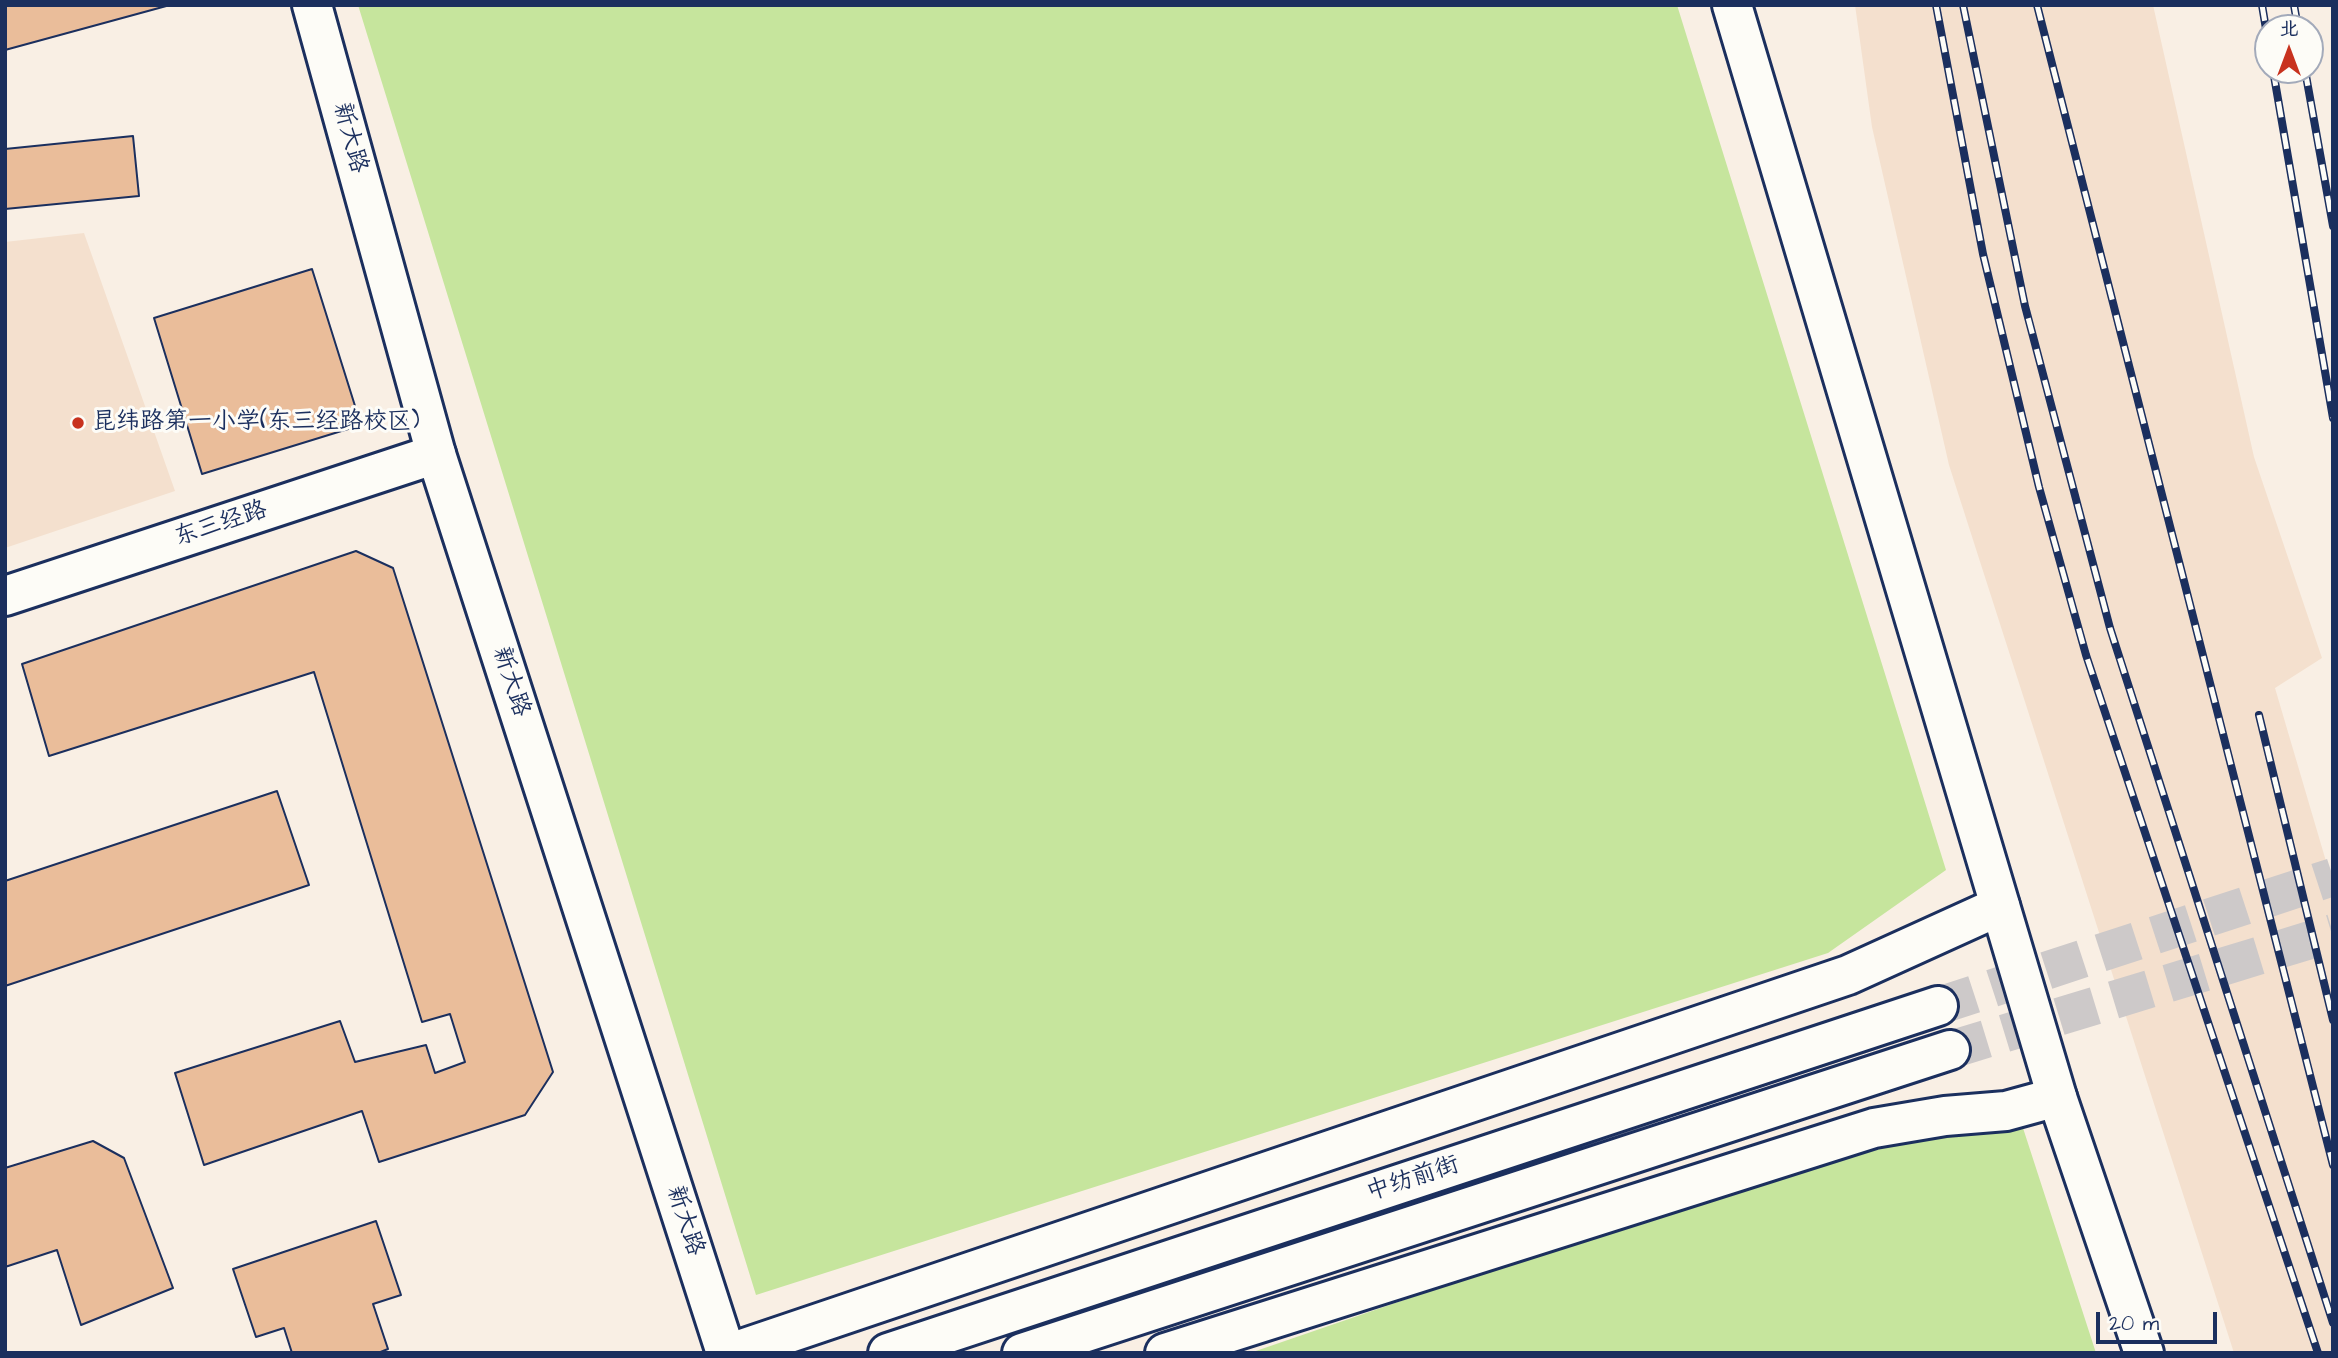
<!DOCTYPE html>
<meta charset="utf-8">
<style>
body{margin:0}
#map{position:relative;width:2338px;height:1358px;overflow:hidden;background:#f9efe4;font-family:"Architects Daughter","LXGW WenKai TC",sans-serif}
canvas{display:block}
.frame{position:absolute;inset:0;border:7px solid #1b2f5e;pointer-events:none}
.north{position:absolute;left:2254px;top:14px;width:70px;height:70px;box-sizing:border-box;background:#fdfcf7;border:2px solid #a3aaba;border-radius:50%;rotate:0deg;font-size:19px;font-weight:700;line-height:28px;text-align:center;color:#1b2f5e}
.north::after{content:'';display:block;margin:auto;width:24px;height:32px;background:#c8321e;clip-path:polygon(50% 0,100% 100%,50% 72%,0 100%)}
.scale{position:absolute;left:2096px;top:1312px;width:121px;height:32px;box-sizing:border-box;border:4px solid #1b2f5e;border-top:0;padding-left:9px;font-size:21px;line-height:24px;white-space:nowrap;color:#1b2f5e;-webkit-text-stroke:5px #fdfcf7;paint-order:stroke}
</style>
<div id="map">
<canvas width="2338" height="1358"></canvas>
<div class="frame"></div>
<div class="north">北</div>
<div class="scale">20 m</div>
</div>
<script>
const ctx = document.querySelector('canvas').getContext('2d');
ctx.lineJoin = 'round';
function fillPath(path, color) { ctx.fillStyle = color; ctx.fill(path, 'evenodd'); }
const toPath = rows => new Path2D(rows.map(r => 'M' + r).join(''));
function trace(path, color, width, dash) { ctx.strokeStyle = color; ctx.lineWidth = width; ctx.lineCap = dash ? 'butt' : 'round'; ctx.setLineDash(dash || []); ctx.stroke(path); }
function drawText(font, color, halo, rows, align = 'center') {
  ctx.font = font + ' "Architects Daughter","LXGW WenKai TC",sans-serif'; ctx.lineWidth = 6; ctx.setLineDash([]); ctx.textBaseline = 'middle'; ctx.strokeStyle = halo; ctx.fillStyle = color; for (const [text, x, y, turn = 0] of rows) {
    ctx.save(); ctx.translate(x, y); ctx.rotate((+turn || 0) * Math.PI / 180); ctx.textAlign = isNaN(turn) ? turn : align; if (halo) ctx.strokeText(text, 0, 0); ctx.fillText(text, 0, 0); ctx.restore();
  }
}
fillPath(toPath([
 [1855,5,2153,5,2254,457,2322,658,2275,688,2333,885,2333,1353,2234,1353,1949,465,1872,127],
 [84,233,175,491,5,548,5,242]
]), '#f4e0ce');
fillPath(toPath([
 [358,5,1677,5,1946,870,1828,953,756,1295],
 [2011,1091,2096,1353,1250,1353]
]), '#c6e59d');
const building = toPath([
 [5,5,170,5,5,50,5,5],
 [133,136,139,196,5,209,5,149,133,136],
 [312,269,361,425,202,474,154,318,312,269],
 [356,551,393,568,553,1072,525,1115,379,1162,362,1111,204,1165,175,1073,340,1021,355,1062,426,1045,435,1073,465,1062,450,1014,422,1022,314,672,49,756,22,664,356,551],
 [277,791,309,885,5,986,5,881,277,791],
 [93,1141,124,1158,173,1288,81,1325,57,1250,5,1267,5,1168,93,1141],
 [376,1221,401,1295,373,1304,388,1349,378,1353,292,1353,284,1328,256,1337,233,1269,376,1221]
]);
fillPath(building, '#eabd9a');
trace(building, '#1b2f5e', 2);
trace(toPath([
 [1938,1006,2333,877],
 [1950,1050,2333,933]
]), '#cdc9c9', 38, [38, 19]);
const minor = toPath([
 [5,596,436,454],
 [730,1353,1848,975,2000,906],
 [1165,1353,1874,1128,1945,1116,2006,1111,2057,1097]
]);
const tertiary = toPath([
 [312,5,436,454,726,1353],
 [1732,5,2057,1097,2144,1353],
 [888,1353,1938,1006],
 [1022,1353,1950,1050]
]);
trace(minor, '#1b2f5e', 44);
trace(tertiary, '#1b2f5e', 44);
trace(minor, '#fdfcf7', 38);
trace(tertiary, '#fdfcf7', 38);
const rail = toPath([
 [1936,5,1983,254,2039,487,2086,655,2318,1353],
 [1963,5,2025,306,2110,628,2333,1323],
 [2037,5,2333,1165],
 [2262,5,2268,41],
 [2294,5,2298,28],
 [2273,70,2333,418],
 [2305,70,2333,226],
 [2259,715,2333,1020]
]);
trace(rail, '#1b2f5e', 8);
trace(rail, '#fdfcf7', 5, [16]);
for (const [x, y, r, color] of [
 [78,423,7,"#c8321e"]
]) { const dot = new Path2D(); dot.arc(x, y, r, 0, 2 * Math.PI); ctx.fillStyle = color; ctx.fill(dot); trace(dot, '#fdfcf7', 2.5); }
drawText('24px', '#1b2f5e', '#fdfcf7', [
 ["新大路",349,138,75],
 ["东三经路",221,525,-18],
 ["新大路",510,682,72],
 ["中纺前街",1413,1180,-18],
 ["新大路",684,1221,72]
]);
drawText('24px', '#1b2f5e', '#fdfcf7', [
 ["昆纬路第一小学(东三经路校区)",92,423]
], 'left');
</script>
